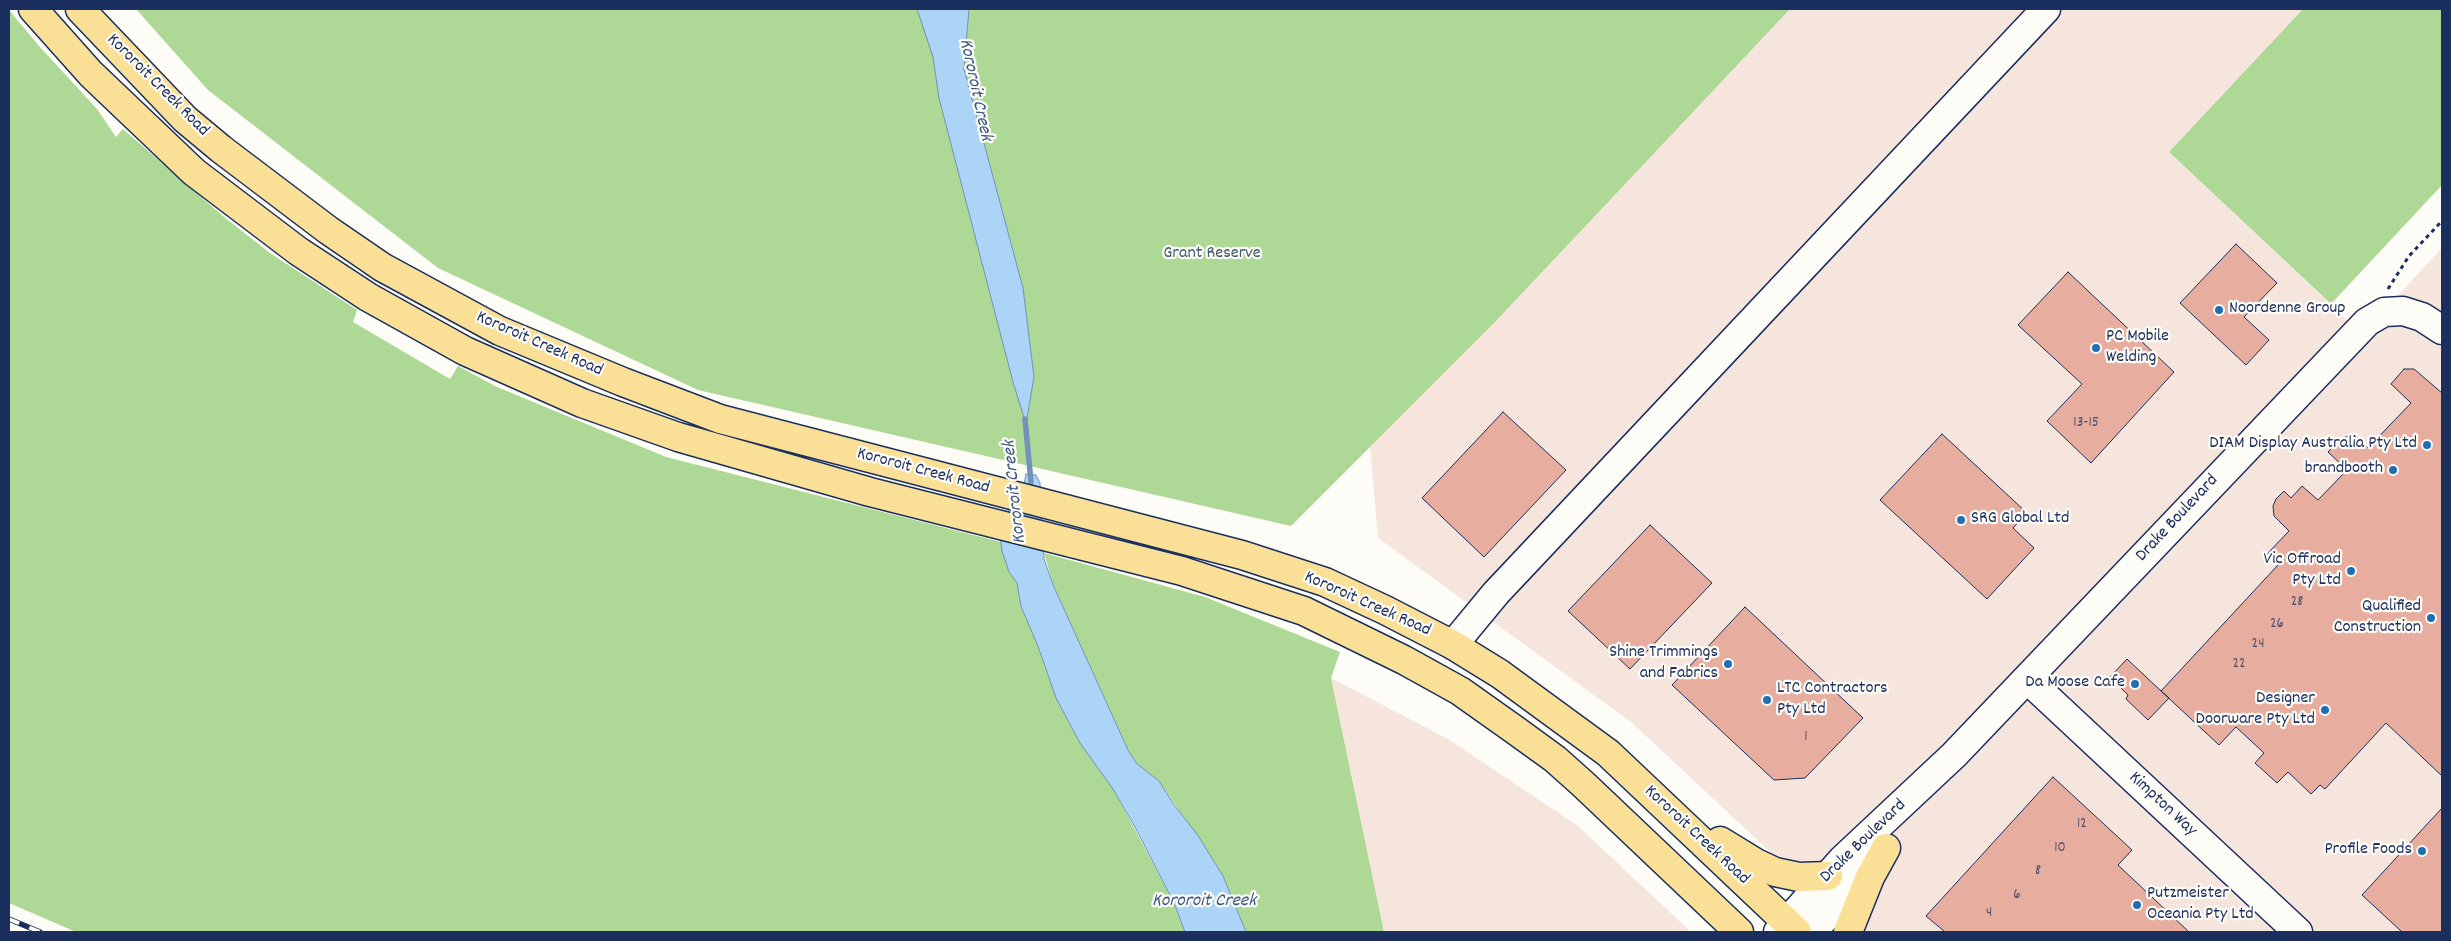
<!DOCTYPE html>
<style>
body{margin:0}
#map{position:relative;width:2451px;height:941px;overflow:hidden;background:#fdfcf7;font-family:Dekko,sans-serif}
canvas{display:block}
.frame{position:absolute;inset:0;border:10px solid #1b2f5e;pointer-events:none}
</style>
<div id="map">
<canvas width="2451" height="941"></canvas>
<div class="frame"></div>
</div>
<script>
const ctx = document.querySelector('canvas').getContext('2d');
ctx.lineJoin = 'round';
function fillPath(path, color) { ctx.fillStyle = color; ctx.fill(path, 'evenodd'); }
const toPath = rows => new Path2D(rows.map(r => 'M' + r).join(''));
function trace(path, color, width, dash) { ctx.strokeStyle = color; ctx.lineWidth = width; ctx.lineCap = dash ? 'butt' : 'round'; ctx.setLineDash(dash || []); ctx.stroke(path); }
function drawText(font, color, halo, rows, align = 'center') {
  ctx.font = font + ' Dekko,sans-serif'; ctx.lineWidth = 4.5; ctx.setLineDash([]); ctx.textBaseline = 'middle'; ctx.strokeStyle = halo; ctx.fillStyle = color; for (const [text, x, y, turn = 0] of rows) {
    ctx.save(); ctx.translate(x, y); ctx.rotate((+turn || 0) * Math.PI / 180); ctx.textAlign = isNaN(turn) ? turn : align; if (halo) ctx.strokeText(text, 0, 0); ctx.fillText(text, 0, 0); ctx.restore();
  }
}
fillPath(toPath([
 [1790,9,2303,9,2169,152,2362,334,2442,248,2442,932,1856,932,1631,722,1378,538,1370,446],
 [1331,678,1448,739,1578,826,1691,932,1384,932]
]), '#f6e5dd');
fillPath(toPath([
 [136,9,1790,9,1494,323,1291,526,698,390,438,268,208,90],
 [2303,9,2442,9,2442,185,2331,304,2169,152],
 [9,10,39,46,97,109,116,137,123,129,224,217,270,253,357,310,353,322,450,379,458,366,497,387,666,457,1001,542,1009,571,1017,583,1021,606,1039,649,1174,903,1185,932,76,932,9,903],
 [1044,553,1205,597,1340,652,1331,678,1384,932,1246,932,1223,876,1159,781,1136,763,1128,750,1054,587]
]), '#aed896');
const water = toPath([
 [917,9,969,9,964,69,1023,288,1034,377,1026,424,1013,382,939,98,933,57,917,9],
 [1026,474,1036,475,1040,483,1044,559,1054,587,1128,750,1136,763,1159,781,1174,805,1197,834,1223,876,1246,932,1185,932,1174,903,1135,827,1113,789,1080,743,1056,698,1039,649,1021,606,1017,583,1009,572,1002,551,1000,535,1008,512,1023,489,1026,474]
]);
fillPath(water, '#acd4f6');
trace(water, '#7292b9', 1);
trace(toPath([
 [1025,419,1031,482]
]), '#7292b9', 5.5);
const building = toPath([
 [2236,244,2277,283,2244,317,2269,340,2246,365,2180,303,2236,244],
 [2068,272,2174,372,2091,463,2047,421,2082,384,2018,325,2068,272],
 [2404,369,2414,369,2442,393,2442,776,2386,723,2325,789,2320,785,2311,794,2288,772,2277,783,2255,763,2264,753,2236,727,2219,745,2161,691,2169,698,2148,720,2126,699,2128,695,2110,677,2127,659,2161,691,2278,565,2267,554,2289,531,2274,516,2273,506,2276,499,2284,491,2291,498,2302,486,2318,500,2347,470,2328,452,2339,440,2353,434,2368,448,2411,403,2391,384,2404,369],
 [1503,412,1566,470,1484,557,1422,498,1503,412],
 [1942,434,2027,513,2013,528,2034,548,1987,599,1880,500,1942,434],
 [1650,525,1712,583,1630,669,1568,611,1650,525],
 [1745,607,1863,718,1805,778,1774,780,1672,685,1745,607],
 [2053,777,2132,850,2118,865,2189,932,1945,932,1926,916,2053,777],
 [2442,808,2442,932,2402,932,2362,895,2442,808]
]);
fillPath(building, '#e7aea0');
trace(building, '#1b2f5e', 1);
const minor = toPath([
 [1453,645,1496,593,2046,9],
 [2027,679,2298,932],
 [1778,932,1842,860,1954,755,2367,322,2384,312,2403,311,2422,317,2442,330],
 [1812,932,1873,865]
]);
const major = toPath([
 [33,9,91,74,194,172,298,251,368,297,465,351,582,403,678,437,870,492,1182,571,1304,611,1404,660,1460,691,1515,730,1555,759,1583,784,1739,932],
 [80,9,185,119,221,149,328,230,382,267,500,331,623,382,720,419,1242,555,1325,582,1385,610,1453,645,1500,674,1608,753,1797,932],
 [1720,841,1756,863,1775,872,1799,877,1828,876],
 [1848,932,1870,877,1886,848]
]);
trace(minor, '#1b2f5e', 31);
trace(major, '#1b2f5e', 31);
trace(toPath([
 [2388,289,2409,256,2442,221]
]), '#1b2f5e', 3, [4, 4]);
trace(minor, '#fdfcf7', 28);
trace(major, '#fadf96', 28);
const rail = toPath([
 [9,919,40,932]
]);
trace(rail, '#1b2f5e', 5.5);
trace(rail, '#fdfcf7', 4, [11]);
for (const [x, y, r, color] of [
 [2219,310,5,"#1f6fb2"],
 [2096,348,5,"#1f6fb2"],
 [2427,445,5,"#1f6fb2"],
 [2393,470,5,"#1f6fb2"],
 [1961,520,5,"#1f6fb2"],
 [2351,571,5,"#1f6fb2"],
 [2431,618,5,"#1f6fb2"],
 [1728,664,5,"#1f6fb2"],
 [2135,684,5,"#1f6fb2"],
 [1767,700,5,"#1f6fb2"],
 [2325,710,5,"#1f6fb2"],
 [2422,851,5,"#1f6fb2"],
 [2137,905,5,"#1f6fb2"]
]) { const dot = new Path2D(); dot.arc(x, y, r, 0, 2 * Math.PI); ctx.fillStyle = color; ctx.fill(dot); trace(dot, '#fdfcf7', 2); }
drawText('15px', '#4e4f6e', null, [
 ["13-15",2086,424],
 ["28",2297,603],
 ["26",2277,625],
 ["24",2258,645],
 ["22",2239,665],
 ["1",1806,738],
 ["12",2082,825],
 ["10",2060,849],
 ["8",2038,872],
 ["6",2017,896],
 ["4",1989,914]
]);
drawText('18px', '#1b2f5e', '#fdfcf7', [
 ["Kororoit Creek Road",157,86,45],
 ["Kororoit Creek Road",539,345,24],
 ["Kororoit Creek Road",923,472,15],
 ["Drake Boulevard",2178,519,-47],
 ["Kororoit Creek Road",1367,605,24],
 ["Kimpton Way",2162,805,43],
 ["Kororoit Creek Road",1696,836,43],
 ["Drake Boulevard",1864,842,-44]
]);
drawText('18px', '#40596c', '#fdfcf7', [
 ["Grant Reserve",1212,255]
]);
drawText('18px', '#1b2f5e', '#fdfcf7', [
 ["Noordenne Group",2229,310,"left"],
 ["PC Mobile",2106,338,"left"],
 ["Welding",2106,359,"left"],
 ["DIAM Display Australia Pty Ltd",2417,445],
 ["brandbooth",2383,470],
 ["SRG Global Ltd",1971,520,"left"],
 ["Vic Offroad",2341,561],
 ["Pty Ltd",2341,582],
 ["Qualified",2421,608],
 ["Construction",2421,629],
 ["Shine Trimmings",1718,654],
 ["and Fabrics",1718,675],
 ["Da Moose Cafe",2125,684],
 ["LTC Contractors",1777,690,"left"],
 ["Pty Ltd",1777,711,"left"],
 ["Designer",2315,700],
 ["Doorware Pty Ltd",2315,721],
 ["Profile Foods",2412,851],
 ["Putzmeister",2147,895,"left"],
 ["Oceania Pty Ltd",2147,916,"left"]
], 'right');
drawText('italic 19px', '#3f5884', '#fdfcf7', [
 ["Kororoit Creek",974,90,78],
 ["Kororoit Creek",1016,492,-96],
 ["Kororoit Creek",1204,902]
]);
</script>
